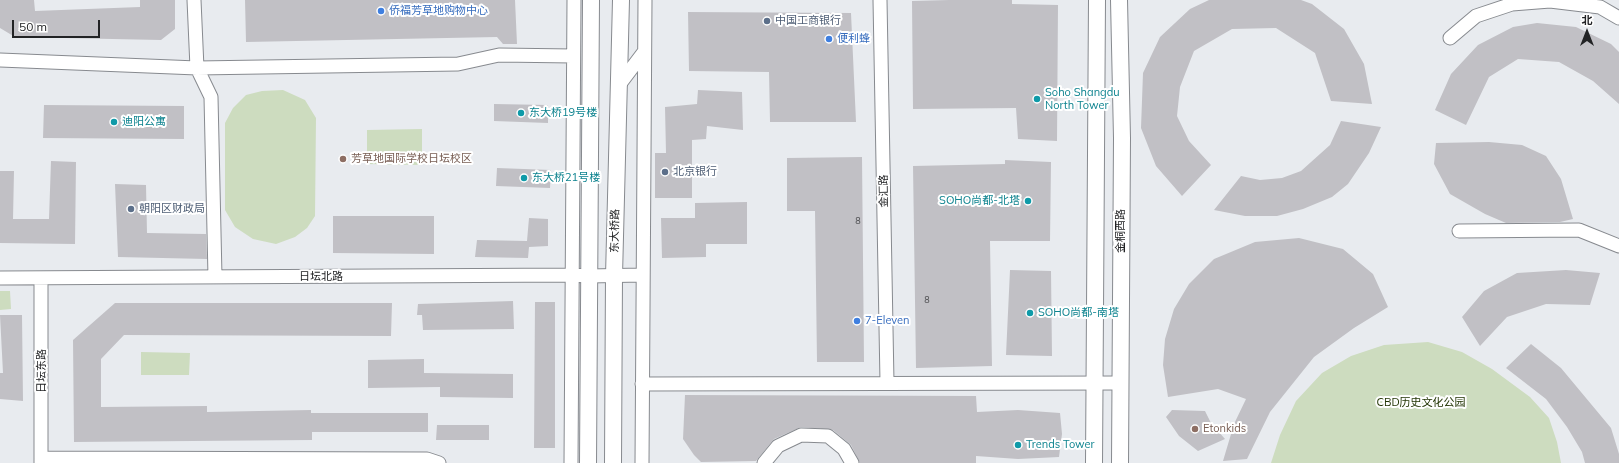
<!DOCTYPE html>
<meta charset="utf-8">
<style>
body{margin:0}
#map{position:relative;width:1619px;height:463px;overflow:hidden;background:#e8ebef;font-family:Mulish,"Noto Sans SC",sans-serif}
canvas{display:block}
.north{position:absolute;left:1567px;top:12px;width:40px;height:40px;-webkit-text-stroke:3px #fff;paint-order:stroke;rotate:0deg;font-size:11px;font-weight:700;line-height:16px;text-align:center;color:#222325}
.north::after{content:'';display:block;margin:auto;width:14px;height:18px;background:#222325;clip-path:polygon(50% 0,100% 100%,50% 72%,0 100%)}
.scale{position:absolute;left:12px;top:20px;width:88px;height:18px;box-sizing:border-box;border:2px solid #222325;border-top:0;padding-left:5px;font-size:12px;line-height:14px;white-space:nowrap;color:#222325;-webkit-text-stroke:3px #fff;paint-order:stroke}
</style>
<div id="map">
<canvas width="1619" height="463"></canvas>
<div class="north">北</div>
<div class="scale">50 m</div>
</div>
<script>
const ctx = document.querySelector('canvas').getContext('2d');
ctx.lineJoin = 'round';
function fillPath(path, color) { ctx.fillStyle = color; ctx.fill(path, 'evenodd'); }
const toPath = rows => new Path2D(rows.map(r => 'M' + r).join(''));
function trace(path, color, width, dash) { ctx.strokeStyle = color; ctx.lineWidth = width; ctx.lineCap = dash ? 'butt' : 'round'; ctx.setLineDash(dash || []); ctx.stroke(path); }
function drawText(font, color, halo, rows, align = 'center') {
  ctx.font = font + ' Mulish,"Noto Sans SC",sans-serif'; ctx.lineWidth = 4; ctx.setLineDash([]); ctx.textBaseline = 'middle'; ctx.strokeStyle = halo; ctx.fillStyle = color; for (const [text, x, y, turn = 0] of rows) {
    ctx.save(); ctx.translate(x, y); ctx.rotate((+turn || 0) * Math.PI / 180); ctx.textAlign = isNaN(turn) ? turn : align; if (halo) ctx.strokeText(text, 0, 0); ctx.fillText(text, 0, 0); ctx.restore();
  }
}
fillPath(toPath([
 [283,90,305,100,316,118,315,216,307,228,295,237,276,244,253,239,235,227,225,210,225,123,233,108,246,95,262,91],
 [422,129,422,165,367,164,367,130],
 [0,291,10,291,11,309,0,310],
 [1428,342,1462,352,1492,369,1530,397,1549,418,1557,442,1561,463,1271,463,1280,435,1296,401,1322,373,1351,356,1384,345],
 [141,352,190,353,189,375,141,375]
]), '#cddcbf');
fillPath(toPath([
 [0,0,34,0,35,11,140,7,140,0,175,0,175,29,161,40,15,37,0,28],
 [245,0,515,0,517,44,503,44,497,37,246,42],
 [949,0,1012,0,1012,4,1058,5,1057,141,1018,139,1016,108,913,109,912,1],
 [1209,0,1301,0,1312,4,1344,29,1364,64,1372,104,1331,101,1315,53,1276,28,1232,29,1194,51,1180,87,1177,116,1189,141,1211,165,1182,196,1156,166,1141,128,1143,73,1160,37,1190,9],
 [688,12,851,13,856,122,770,122,769,72,689,71],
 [1537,23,1576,27,1611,44,1619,52,1619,104,1593,81,1559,62,1518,59,1489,77,1466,125,1435,110,1451,74,1478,45,1513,27],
 [698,90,742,92,743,130,707,126,706,139,692,140,692,198,655,198,655,153,666,153,665,107,697,104],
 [494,104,548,105,548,123,494,121],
 [44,105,184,106,184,139,43,138],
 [1341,121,1381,127,1369,153,1348,184,1332,197,1303,209,1277,216,1245,216,1214,210,1241,176,1260,180,1282,178,1301,171,1330,145],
 [1489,142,1522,145,1546,156,1561,179,1573,219,1560,222,1506,223,1485,214,1450,194,1434,164,1436,143],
 [862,157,864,362,817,362,815,211,787,211,787,158],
 [1005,160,1051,162,1050,241,990,241,992,366,916,368,913,166,1005,164],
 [51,161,76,162,75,244,0,243,0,171,14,171,13,219,49,219],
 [497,168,551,170,550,188,496,186],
 [115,184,146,185,147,233,206,234,207,259,118,257],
 [747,202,747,244,706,244,706,257,662,258,661,218,695,218,695,203],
 [333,216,434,216,434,254,333,253],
 [529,218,548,219,548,246,529,247,528,258,475,257,477,240,527,241],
 [1299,238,1343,249,1373,274,1388,307,1354,328,1314,357,1270,412,1247,459,1223,461,1234,424,1246,399,1218,389,1168,397,1163,365,1165,339,1174,309,1189,284,1214,259,1255,242],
 [1010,270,1051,271,1052,356,1006,355],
 [1566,270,1600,273,1590,305,1546,304,1507,317,1480,346,1462,317,1484,291,1517,273],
 [513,301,514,329,423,330,422,315,417,315,418,304],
 [535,302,555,302,555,448,534,448],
 [115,303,392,303,391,336,124,335,101,359,101,407,207,406,207,412,311,410,311,413,428,413,428,432,312,432,312,440,74,442,73,340],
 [0,315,22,315,23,401,0,399,0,373,3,373],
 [1531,344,1561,368,1611,428,1619,454,1619,463,1585,463,1582,452,1567,427,1546,399,1506,368],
 [424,359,424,373,513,374,513,398,440,397,440,387,368,388,368,360],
 [685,395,976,396,977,412,1018,410,1060,413,1062,434,1059,457,1018,459,976,456,976,463,860,463,851,445,833,430,801,427,774,439,756,461,701,462,694,455,683,439],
 [1172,410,1205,411,1211,423,1225,439,1198,451,1179,436,1166,417],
 [437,425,489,425,489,440,436,440]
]), '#c1c0c5');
const minor = toPath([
 [194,0,197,68,211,97,215,277],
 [880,0,887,382],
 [1450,38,1476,16,1512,4,1550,1,1600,7,1619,18],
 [0,60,197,68,458,64,499,55,573,56],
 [619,85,644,52],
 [1459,231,1579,230,1619,246],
 [0,278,572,275,588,276,643,275],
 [642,384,1120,383],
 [41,458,427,459,439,463],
 [41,463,41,278],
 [571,463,574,0],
 [642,463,645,0],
 [764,463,778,446,801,435,828,436,844,449,852,463]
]);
const major = toPath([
 [1119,0,1122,138,1120,463],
 [588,463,591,0],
 [613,463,614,276,621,0],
 [1094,463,1097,0]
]);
trace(minor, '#878a8f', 15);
trace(major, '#878a8f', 18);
trace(minor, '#fff', 13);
trace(major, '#fff', 16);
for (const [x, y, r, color] of [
 [381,11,4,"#3f7fe0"],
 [767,21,4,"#5c6f8a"],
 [829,39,4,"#3f7fe0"],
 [1037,99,4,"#0f9aa8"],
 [521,113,4,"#0f9aa8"],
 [114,122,4,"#0f9aa8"],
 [343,159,4,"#8d6e63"],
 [665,172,4,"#5c6f8a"],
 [524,178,4,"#0f9aa8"],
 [1028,201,4,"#0f9aa8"],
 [131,209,4,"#5c6f8a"],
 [1030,313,4,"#0f9aa8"],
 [857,321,4,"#3f7fe0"],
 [1195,429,4,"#8d6e63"],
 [1018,445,4,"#0f9aa8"]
]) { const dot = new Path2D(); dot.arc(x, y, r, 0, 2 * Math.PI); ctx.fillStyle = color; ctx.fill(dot); trace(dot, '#fff', 1.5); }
drawText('9px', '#4a4a4d', null, [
 ["8",858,221],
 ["8",927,300]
]);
drawText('11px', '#366cbe', '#fff', [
 ["侨福芳草地购物中心",389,11],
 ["便利蜂",837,39],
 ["7-Eleven",865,321]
], 'left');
drawText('11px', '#4e5e75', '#fff', [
 ["中国工商银行",775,21],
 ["北京银行",673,172],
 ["朝阳区财政局",139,209]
], 'left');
drawText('11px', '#0d838f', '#fff', [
 ["Soho Shangdu",1045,93],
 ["North Tower",1045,106],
 ["东大桥19号楼",529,113],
 ["迪阳公寓",122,122],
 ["东大桥21号楼",532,178],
 ["SOHO尚都-北塔",1020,201,"right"],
 ["SOHO尚都-南塔",1038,313],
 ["Trends Tower",1026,445]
], 'left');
drawText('11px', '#785e54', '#fff', [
 ["芳草地国际学校日坛校区",351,159],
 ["Etonkids",1203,429]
], 'left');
drawText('11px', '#222325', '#fff', [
 ["金汇路",884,191,-91],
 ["东大桥路",615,231,-89],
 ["金桐西路",1121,231,-90],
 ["日坛北路",321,277],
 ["日坛东路",42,371,-90]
]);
drawText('11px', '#223504', '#fff', [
 ["CBD历史文化公园",1421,403]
]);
</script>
